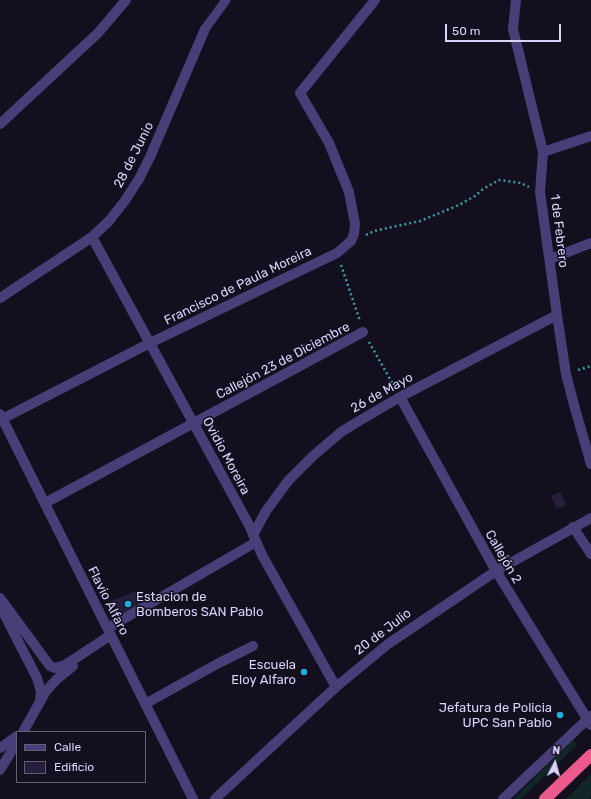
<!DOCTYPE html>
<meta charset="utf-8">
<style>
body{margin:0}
#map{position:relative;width:591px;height:799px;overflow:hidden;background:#130f1e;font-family:Rubik,sans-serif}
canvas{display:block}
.legend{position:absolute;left:16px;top:731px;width:130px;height:52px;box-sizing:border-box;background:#130f1e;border:1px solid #635d76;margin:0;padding:5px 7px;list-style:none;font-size:12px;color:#dbd1fa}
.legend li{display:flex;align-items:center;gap:8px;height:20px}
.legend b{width:20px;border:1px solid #635d76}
.north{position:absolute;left:535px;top:743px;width:40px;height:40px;-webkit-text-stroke:3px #130f1e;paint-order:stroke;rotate:6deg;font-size:11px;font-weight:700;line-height:16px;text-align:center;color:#dbd1fa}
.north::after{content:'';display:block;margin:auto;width:14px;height:18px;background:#dbd1fa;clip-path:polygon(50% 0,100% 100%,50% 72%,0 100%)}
.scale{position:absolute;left:445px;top:24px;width:116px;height:18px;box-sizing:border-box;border:2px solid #dbd1fa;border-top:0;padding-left:5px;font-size:12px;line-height:14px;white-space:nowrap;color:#dbd1fa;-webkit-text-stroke:3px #130f1e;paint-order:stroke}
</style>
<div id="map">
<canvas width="591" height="799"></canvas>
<ul class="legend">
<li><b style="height:5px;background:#483f78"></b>Calle</li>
<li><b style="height:11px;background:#271d3d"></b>Edificio</li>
</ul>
<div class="north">N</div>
<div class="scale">50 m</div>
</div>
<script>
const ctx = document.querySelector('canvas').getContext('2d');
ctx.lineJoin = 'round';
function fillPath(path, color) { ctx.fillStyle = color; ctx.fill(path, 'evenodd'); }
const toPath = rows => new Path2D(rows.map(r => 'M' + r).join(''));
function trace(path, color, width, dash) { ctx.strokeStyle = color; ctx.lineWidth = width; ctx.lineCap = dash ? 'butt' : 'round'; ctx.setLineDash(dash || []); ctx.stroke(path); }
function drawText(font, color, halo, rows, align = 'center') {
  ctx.font = font + ' Rubik,sans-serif'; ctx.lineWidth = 3; ctx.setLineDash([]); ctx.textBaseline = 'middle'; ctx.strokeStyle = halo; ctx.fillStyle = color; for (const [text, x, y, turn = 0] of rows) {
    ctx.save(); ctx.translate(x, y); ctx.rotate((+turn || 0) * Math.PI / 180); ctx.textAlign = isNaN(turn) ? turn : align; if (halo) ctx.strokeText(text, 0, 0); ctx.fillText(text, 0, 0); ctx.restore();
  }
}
fillPath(toPath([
 [573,740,577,745,521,799,513,799],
 [591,774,591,796,589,799,566,799]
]), '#122527');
fillPath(toPath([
 [560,492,566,505,557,509,551,496],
 [139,590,144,606,120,618,111,601]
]), '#271d3d');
trace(toPath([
 [366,235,374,231,420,221,459,205,475,196,483,189,499,180,521,183,529,187],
 [341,265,360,321],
 [369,342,394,386],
 [578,370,591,366]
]), '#3b9da4', 2.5, [2, 3]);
trace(toPath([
 [205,29,226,0]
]), '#483f78', 9);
trace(toPath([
 [516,0,513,29,543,152,540,192,557,315,566,374,574,405,591,464],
 [0,124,98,33,126,0],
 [543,152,591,136],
 [92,237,249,525,262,555,336,687],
 [550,259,591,243],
 [0,298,92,237,109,221,124,202,139,179,150,157,205,29],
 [400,397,496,571,591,725],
 [0,414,193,799],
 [0,420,150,343,337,253,351,241,354,234,355,224,349,192,329,143,300,93,375,0],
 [45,503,363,332],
 [573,527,591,554],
 [253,535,266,511,288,481,313,456,341,432,359,421,400,397,557,315],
 [0,598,50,666,55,668,65,665,111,635],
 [1,608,37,678,41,692,40,701],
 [108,628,256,542],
 [145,704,217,664,253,646],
 [23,732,46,691,57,679,73,666],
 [0,748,17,736],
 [0,770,17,742],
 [215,799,336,687,388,644,496,571,591,518],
 [503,799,591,716]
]), '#483f78', 10);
trace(toPath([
 [545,799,591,755]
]), '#ec598d', 12);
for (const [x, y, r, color] of [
 [128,604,4,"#19b1dd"],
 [304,672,4,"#19b1dd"],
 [560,715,4,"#19b1dd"]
]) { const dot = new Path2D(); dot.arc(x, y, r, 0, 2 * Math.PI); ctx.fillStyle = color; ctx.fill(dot); trace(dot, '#130f1e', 1.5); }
drawText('13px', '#dbd1fa', '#130f1e', [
 ["28 de Junio",134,155,-63],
 ["1 de Febrero",559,231,83],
 ["Francisco de Paula Moreira",238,286,-26],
 ["Callejón 23 de Diciembre",283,361,-28],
 ["26 de Mayo",382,393,-29],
 ["Ovidio Moreira",226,456,62],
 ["Callejón 2",503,557,60],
 ["Flavio Alfaro",108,601,63],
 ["20 de Julio",383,632,-37]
]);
drawText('13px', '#dbd1fa', '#130f1e', [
 ["Estacion de",136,597,"left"],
 ["Bomberos SAN Pablo",136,612,"left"],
 ["Escuela",296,665],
 ["Eloy Alfaro",296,680],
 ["Jefatura de Policia",552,708],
 ["UPC San Pablo",552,723]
], 'right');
</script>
